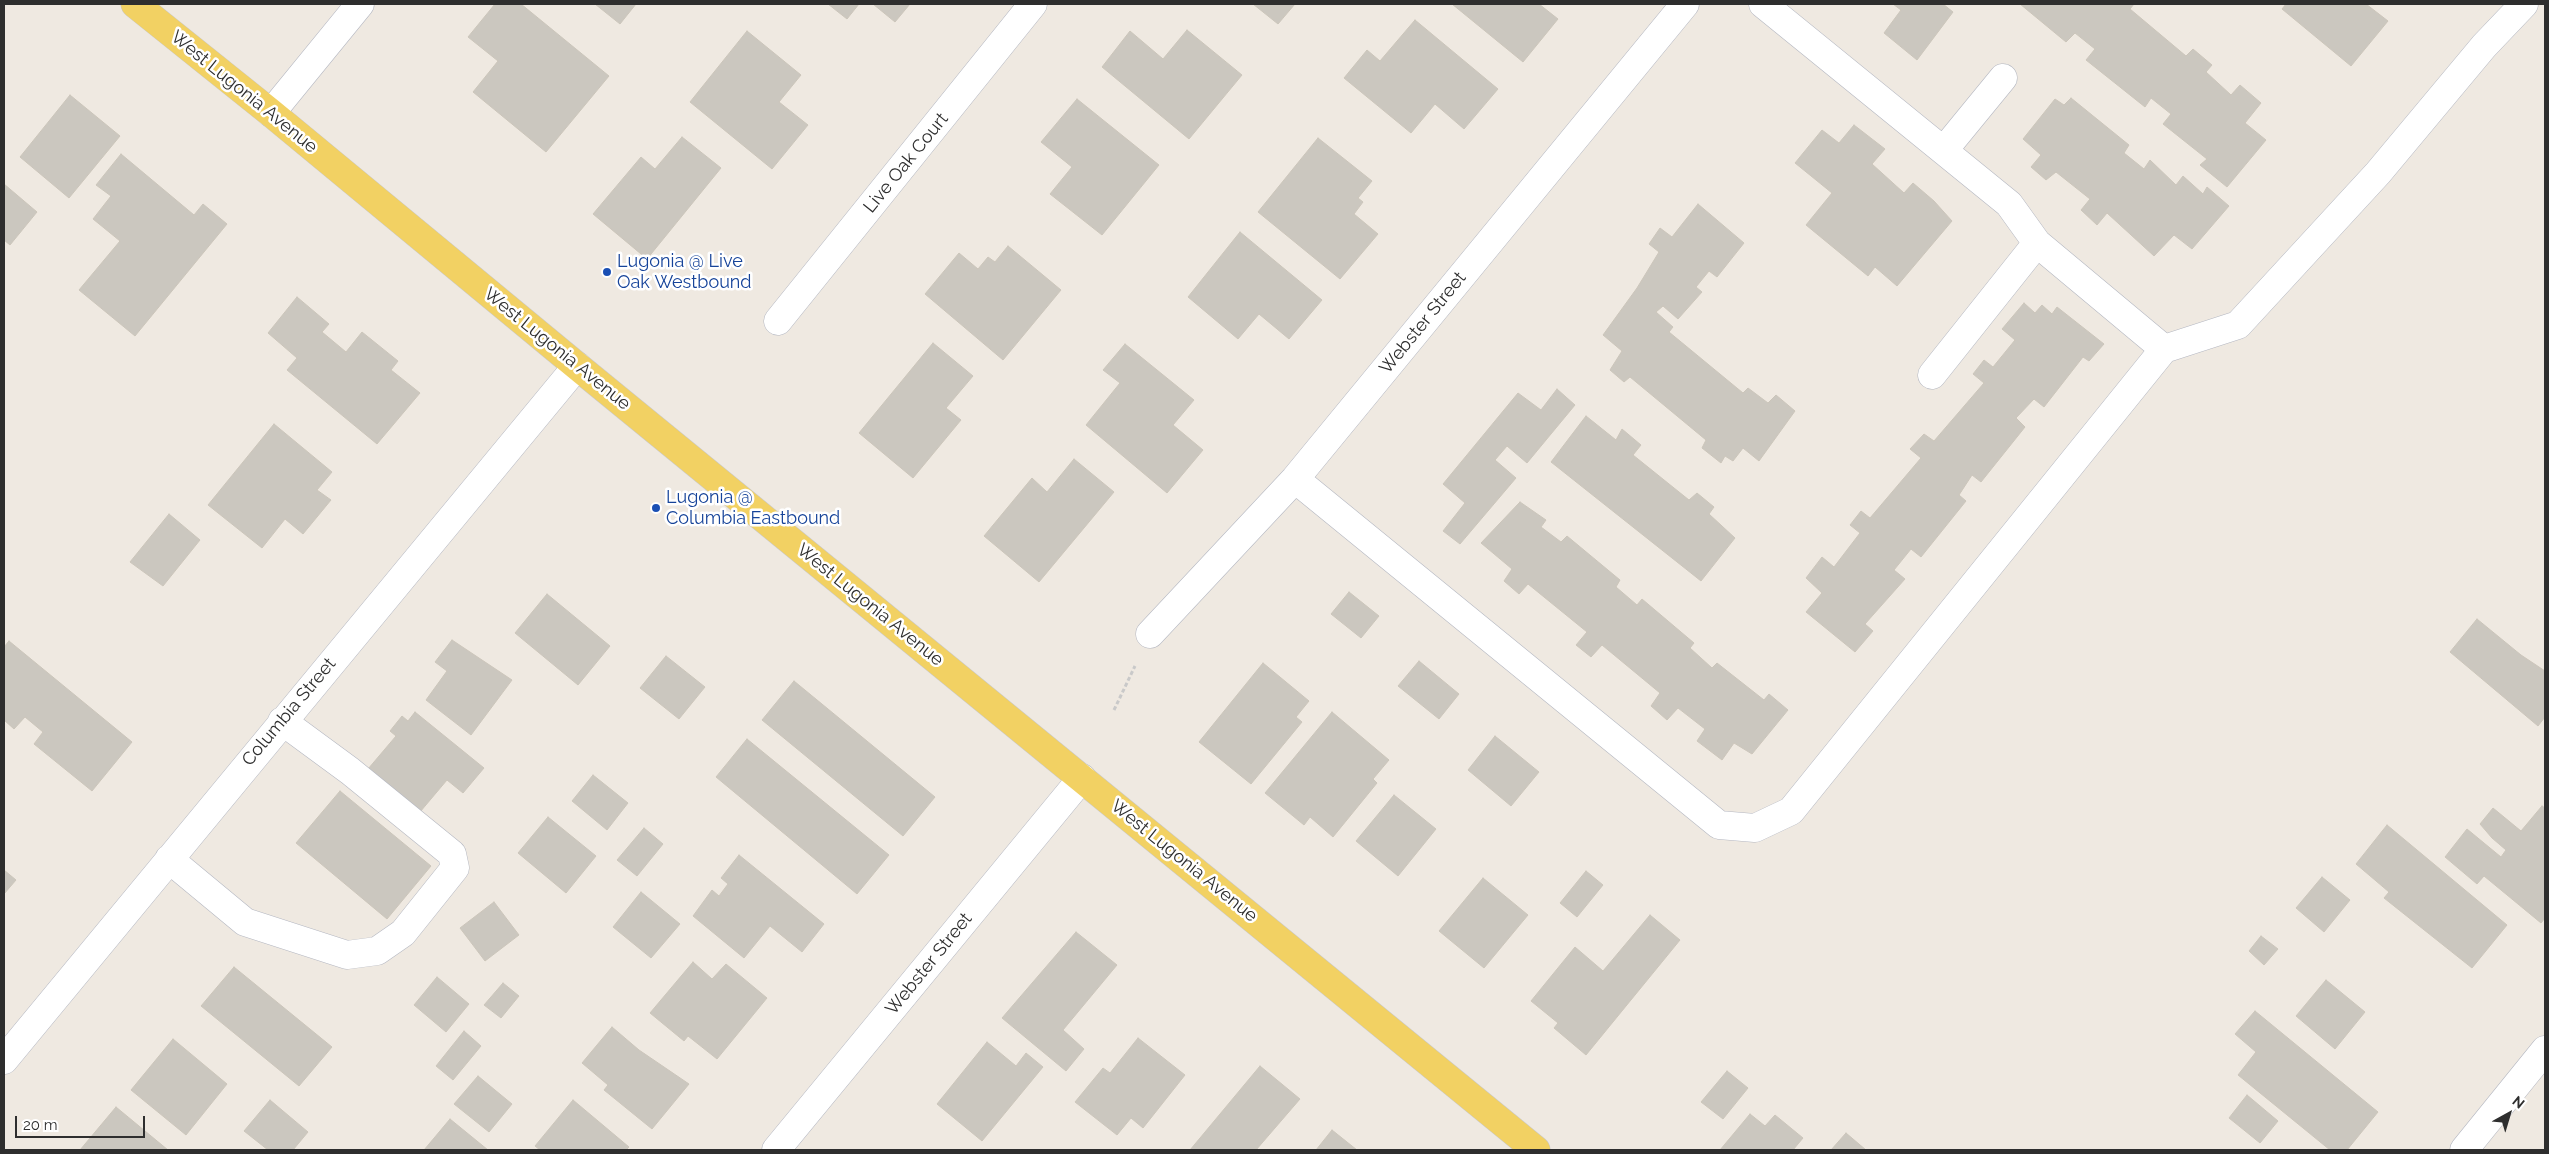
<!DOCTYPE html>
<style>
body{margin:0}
#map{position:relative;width:2549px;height:1154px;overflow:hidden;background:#efe9e1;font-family:Raleway,sans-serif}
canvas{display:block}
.frame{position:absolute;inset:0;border:5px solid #2e2e2e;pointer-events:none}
.north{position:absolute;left:2484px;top:1089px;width:50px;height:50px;-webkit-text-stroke:4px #fff;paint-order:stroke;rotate:39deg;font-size:14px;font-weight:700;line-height:20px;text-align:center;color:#2e2e2e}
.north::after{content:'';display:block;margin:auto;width:18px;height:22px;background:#2e2e2e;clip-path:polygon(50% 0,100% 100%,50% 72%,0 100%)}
.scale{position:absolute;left:15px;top:1116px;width:130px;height:22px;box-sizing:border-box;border:2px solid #2e2e2e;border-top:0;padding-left:6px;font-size:15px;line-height:18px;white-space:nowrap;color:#2e2e2e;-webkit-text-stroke:4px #fff;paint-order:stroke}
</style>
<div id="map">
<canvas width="2549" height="1154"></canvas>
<div class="frame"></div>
<div class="north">N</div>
<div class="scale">20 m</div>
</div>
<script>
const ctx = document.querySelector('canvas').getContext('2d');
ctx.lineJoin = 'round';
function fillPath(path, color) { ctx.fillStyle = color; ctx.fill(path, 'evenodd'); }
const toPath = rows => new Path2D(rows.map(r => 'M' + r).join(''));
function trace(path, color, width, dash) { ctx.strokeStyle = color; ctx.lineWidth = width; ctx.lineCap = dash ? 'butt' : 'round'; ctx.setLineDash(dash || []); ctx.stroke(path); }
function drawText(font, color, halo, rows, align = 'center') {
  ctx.font = font + ' Raleway,sans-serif'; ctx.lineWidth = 5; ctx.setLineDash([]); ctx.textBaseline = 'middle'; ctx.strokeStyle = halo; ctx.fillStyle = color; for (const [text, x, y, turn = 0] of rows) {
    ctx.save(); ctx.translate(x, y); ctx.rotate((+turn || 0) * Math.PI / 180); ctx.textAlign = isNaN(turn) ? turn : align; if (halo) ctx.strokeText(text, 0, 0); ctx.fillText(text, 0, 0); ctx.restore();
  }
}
const building = toPath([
 [495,4,521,4,609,76,546,152,473,92,498,61,468,37,495,4],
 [595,4,636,4,620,24,595,4],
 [828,4,859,4,847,19,828,4],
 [873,4,910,4,895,22,873,4],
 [1253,4,1295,4,1278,24,1253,4],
 [1452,4,1539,4,1558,19,1523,62,1452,4],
 [1893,4,1943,4,1953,12,1917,60,1884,33,1901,10,1893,4],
 [2020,4,2134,4,2130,9,2186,56,2193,49,2212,65,2206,72,2231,95,2240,85,2261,103,2245,123,2266,140,2227,187,2200,165,2207,159,2163,124,2171,114,2151,98,2145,107,2086,60,2095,49,2075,33,2066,42,2020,4],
 [2286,4,2366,4,2388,21,2351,66,2282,9,2286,4],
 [1415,20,1498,89,1464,129,1435,104,1411,133,1344,78,1367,50,1380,61,1415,20],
 [1187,30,1242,75,1189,139,1102,67,1130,31,1163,59,1187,30],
 [747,31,801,75,779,102,808,125,772,169,690,102,747,31],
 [70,95,120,136,69,198,20,157,70,95],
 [2071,98,2129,145,2124,153,2144,169,2150,160,2176,185,2183,176,2203,194,2207,187,2229,206,2192,249,2174,235,2154,256,2107,213,2097,225,2081,210,2090,199,2056,172,2046,180,2031,167,2041,155,2023,139,2055,99,2064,105,2071,98],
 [1077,99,1159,165,1102,235,1050,194,1072,167,1041,142,1077,99],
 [1854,125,1885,149,1872,164,1904,193,1913,183,1934,201,1952,221,1897,286,1875,267,1868,276,1806,225,1832,193,1795,163,1822,130,1839,143,1854,125],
 [682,137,721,168,647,259,593,214,641,157,655,169,682,137],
 [1318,138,1372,181,1358,198,1363,202,1354,214,1378,234,1340,279,1258,212,1318,138],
 [121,154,194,215,203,204,227,224,135,336,79,290,120,241,93,219,111,196,96,185,121,154],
 [4,184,37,212,10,245,4,240,4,184],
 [1698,204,1744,243,1717,277,1709,271,1696,287,1702,292,1678,319,1663,306,1656,312,1673,327,1669,332,1743,393,1748,388,1768,403,1776,395,1795,411,1759,461,1743,448,1733,461,1725,456,1721,463,1702,448,1706,440,1630,377,1624,382,1610,370,1622,351,1603,335,1637,288,1659,252,1649,244,1660,228,1672,237,1698,204],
 [1240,232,1322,300,1289,339,1259,314,1238,339,1188,297,1240,232],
 [1008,246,1061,290,1003,360,925,294,959,253,978,269,988,257,995,262,1008,246],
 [297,297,329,324,322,332,346,352,362,332,398,361,391,370,420,393,377,444,287,370,297,358,268,333,297,297],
 [2024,303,2035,313,2042,305,2052,314,2057,307,2104,344,2089,361,2083,357,2044,407,2034,399,2016,418,2025,427,1981,482,1972,475,1959,495,1966,501,1921,557,1911,549,1894,570,1905,579,1865,624,1873,631,1855,652,1806,612,1822,593,1806,578,1822,557,1834,567,1860,533,1850,525,1861,511,1870,518,1921,458,1910,449,1924,434,1934,441,1984,383,1973,374,1984,360,1993,367,2015,340,2002,329,2024,303],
 [933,343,973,376,946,408,961,420,913,478,859,433,933,343],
 [1125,344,1194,400,1173,425,1203,450,1167,493,1086,425,1120,383,1103,370,1125,344],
 [1557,389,1575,405,1527,463,1507,446,1495,460,1516,478,1460,544,1443,531,1465,503,1443,484,1518,393,1541,410,1557,389],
 [1586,416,1616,440,1622,429,1641,445,1633,455,1689,500,1697,493,1714,507,1709,514,1735,538,1701,581,1551,462,1586,416],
 [274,424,332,472,317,490,331,500,303,534,285,519,262,548,208,505,274,424],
 [1074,459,1114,492,1039,582,984,536,1032,478,1047,492,1074,459],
 [1520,502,1546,520,1541,527,1561,542,1567,536,1620,580,1616,587,1637,605,1642,599,1694,643,1690,648,1712,668,1717,663,1764,700,1769,694,1788,710,1752,754,1734,743,1722,760,1697,741,1705,729,1678,708,1667,720,1651,706,1660,693,1602,645,1591,657,1576,645,1587,632,1528,584,1519,594,1504,581,1512,569,1481,543,1520,502],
 [169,514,200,540,163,586,130,562,169,514],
 [1349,592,1379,616,1361,638,1331,614,1349,592],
 [547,594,610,646,578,685,515,633,547,594],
 [2477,619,2521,655,2545,671,2545,717,2538,726,2450,652,2477,619],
 [452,640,512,680,471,735,426,700,447,671,435,662,452,640],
 [9,641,132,742,92,791,34,744,43,732,25,717,14,729,4,720,4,647,9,641],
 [666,656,705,687,679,719,640,688,666,656],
 [1419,661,1459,694,1439,719,1398,686,1419,661],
 [1263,663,1309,701,1296,717,1302,722,1251,784,1199,742,1263,663],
 [794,681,935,797,903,836,762,720,794,681],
 [415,712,484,768,463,793,447,780,420,812,368,769,396,736,390,731,402,716,408,721,415,712],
 [1332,712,1389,760,1373,779,1377,783,1333,837,1310,817,1304,825,1265,793,1332,712],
 [1495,736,1539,772,1511,806,1468,770,1495,736],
 [747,739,889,855,857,894,716,777,747,739],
 [593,775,628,803,607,830,572,801,593,775],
 [340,791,431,866,387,919,296,843,340,791],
 [1394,795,1436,829,1398,876,1356,841,1394,795],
 [2542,806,2545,808,2545,918,2541,923,2484,876,2477,884,2445,857,2467,829,2501,857,2506,850,2492,838,2480,824,2493,808,2521,831,2542,806],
 [548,817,596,856,566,893,518,853,548,817],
 [2387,825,2507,925,2472,968,2384,898,2389,892,2356,864,2387,825],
 [644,828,663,844,637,876,617,860,644,828],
 [739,855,824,924,802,952,770,926,744,958,693,916,712,890,719,896,728,884,721,878,739,855],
 [4,870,16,880,4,894,4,870],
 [1586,871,1603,885,1577,917,1560,903,1586,871],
 [2322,877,2350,900,2324,932,2296,908,2322,877],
 [1483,878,1528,915,1484,968,1439,931,1483,878],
 [641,892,680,924,651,958,613,927,641,892],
 [494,902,519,935,485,961,460,928,494,902],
 [1650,915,1680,940,1586,1055,1554,1028,1558,1023,1531,1001,1575,947,1603,971,1650,915],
 [1076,932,1117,965,1063,1030,1084,1049,1066,1071,1002,1018,1076,932],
 [2261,936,2278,949,2264,965,2249,951,2261,936],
 [693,962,712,979,726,964,767,998,717,1059,688,1036,684,1041,650,1013,693,962],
 [234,967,332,1047,299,1086,201,1006,234,967],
 [437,977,469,1004,446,1032,414,1005,437,977],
 [2326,980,2365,1012,2335,1049,2296,1016,2326,980],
 [503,983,519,996,501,1018,484,1005,503,983],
 [2255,1011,2378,1112,2347,1150,2330,1150,2238,1075,2256,1052,2235,1034,2255,1011],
 [612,1027,639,1050,689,1084,652,1129,604,1090,608,1085,582,1063,612,1027],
 [464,1031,481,1046,453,1080,436,1066,464,1031],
 [1138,1038,1185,1075,1143,1128,1131,1118,1117,1135,1075,1102,1103,1068,1110,1073,1138,1038],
 [173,1039,227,1084,186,1135,131,1090,173,1039],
 [987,1042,1016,1066,1026,1053,1043,1067,982,1141,937,1104,987,1042],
 [1260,1066,1300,1099,1256,1150,1190,1150,1260,1066],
 [1727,1071,1748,1088,1723,1119,1701,1102,1727,1071],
 [478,1076,512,1104,489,1132,454,1104,478,1076],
 [2247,1095,2278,1121,2260,1143,2229,1118,2247,1095],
 [270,1100,308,1132,293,1150,268,1150,244,1131,270,1100],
 [573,1100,629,1147,626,1150,540,1150,535,1146,573,1100],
 [116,1107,168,1150,80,1150,116,1107],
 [1750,1114,1765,1126,1775,1115,1803,1138,1793,1150,1720,1150,1750,1114],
 [450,1119,488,1150,424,1150,450,1119],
 [1332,1130,1357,1150,1316,1150,1332,1130],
 [1846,1133,1866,1150,1831,1150,1846,1133]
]);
fillPath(building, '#cbc7bf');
trace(building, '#cbc5ba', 1);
const minor = toPath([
 [271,113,360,4],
 [1944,150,2003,78],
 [778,321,1033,4],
 [2164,349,2238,325,2378,173,2484,46,2524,4],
 [1932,375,2037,243],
 [1295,479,1719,825,1755,828,1791,811,2164,349,2037,243,2009,204,1763,4],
 [1150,634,1295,479,1685,4],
 [169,859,245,922,347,955,377,951,403,933,455,868,452,854,350,771,282,721],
 [4,1060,577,366],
 [776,1150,1082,778],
 [2464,1150,2545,1050]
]);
const major = toPath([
 [135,4,271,113,577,366,1536,1150]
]);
trace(minor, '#b4b7c1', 29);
trace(major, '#c9c9c9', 29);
trace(toPath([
 [1114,710,1135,666]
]), '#c9c9c9', 3, [4, 2.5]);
trace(minor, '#fff', 28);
trace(major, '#f2d163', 28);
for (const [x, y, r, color] of [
 [607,272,5,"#1a4fb4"],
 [656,508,5,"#1a4fb4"]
]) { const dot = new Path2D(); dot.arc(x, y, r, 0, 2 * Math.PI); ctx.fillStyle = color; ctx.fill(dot); trace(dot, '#fff', 2); }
drawText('18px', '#2e2e2e', '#fff', [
 ["West Lugonia Avenue",244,92,39],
 ["Live Oak Court",906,163,-51],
 ["Webster Street",1423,323,-51],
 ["West Lugonia Avenue",557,349,39],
 ["West Lugonia Avenue",870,605,39],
 ["Columbia Street",289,712,-50],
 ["West Lugonia Avenue",1184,861,39],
 ["Webster Street",929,964,-51]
]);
drawText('18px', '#164399', '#fff', [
 ["Lugonia @ Live",617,262],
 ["Oak Westbound",617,283],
 ["Lugonia @",666,498],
 ["Columbia Eastbound",666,519]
], 'left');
</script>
